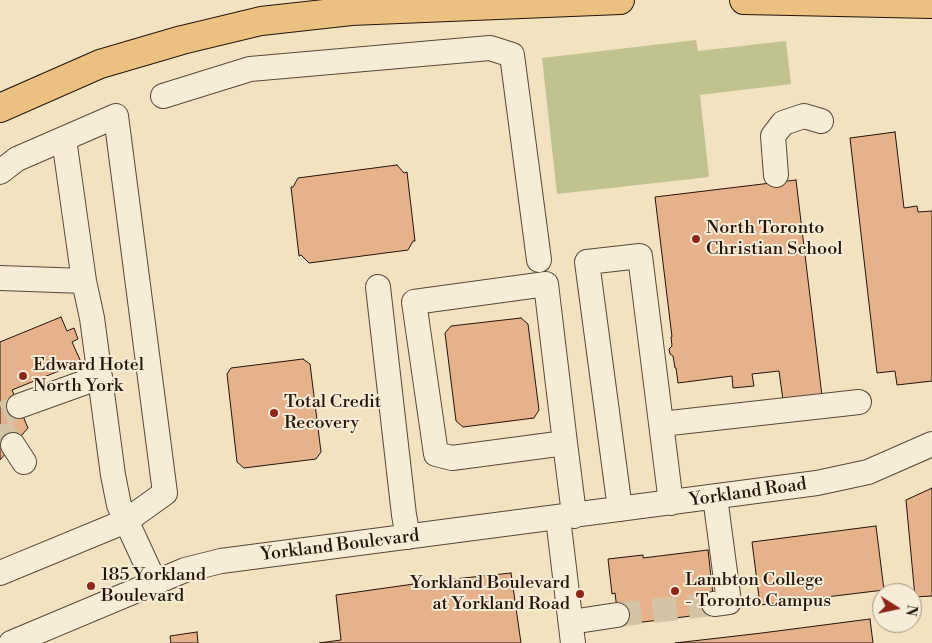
<!DOCTYPE html>
<style>
body{margin:0}
#map{position:relative;width:932px;height:643px;overflow:hidden;background:#f3e2c0;font-family:"Libre Bodoni",serif}
canvas{display:block}
.north{position:absolute;left:872px;top:583px;width:50px;height:50px;box-sizing:border-box;background:#f7ecd6;border:1px solid #a39684;border-radius:50%;rotate:100deg;font-size:14px;font-weight:700;line-height:20px;text-align:center;color:#24140a}
.north::after{content:'';display:block;margin:auto;width:18px;height:22px;background:#8f2418;clip-path:polygon(50% 0,100% 100%,50% 72%,0 100%)}
</style>
<div id="map">
<canvas width="932" height="643"></canvas>
<div class="north">N</div>
</div>
<script>
const ctx = document.querySelector('canvas').getContext('2d');
ctx.lineJoin = 'round';
function fillPath(path, color) { ctx.fillStyle = color; ctx.fill(path, 'evenodd'); }
const toPath = rows => new Path2D(rows.map(r => 'M' + r).join(''));
function trace(path, color, width, dash) { ctx.strokeStyle = color; ctx.lineWidth = width; ctx.lineCap = dash ? 'butt' : 'round'; ctx.setLineDash(dash || []); ctx.stroke(path); }
function drawText(font, color, halo, rows, align = 'center') {
  ctx.font = font + ' "Libre Bodoni",serif'; ctx.lineWidth = 4; ctx.setLineDash([]); ctx.textBaseline = 'middle'; ctx.strokeStyle = halo; ctx.fillStyle = color; for (const [text, x, y, turn = 0] of rows) {
    ctx.save(); ctx.translate(x, y); ctx.rotate((+turn || 0) * Math.PI / 180); ctx.textAlign = isNaN(turn) ? turn : align; if (halo) ctx.strokeText(text, 0, 0); ctx.fillText(text, 0, 0); ctx.restore();
  }
}
fillPath(toPath([
 [696,40,698,51,786,41,791,84,700,95,709,177,557,194,542,58]
]), '#c0c28f');
const building = toPath([
 [895,132,904,208,917,206,918,212,932,211,932,381,897,385,895,371,877,373,850,138,895,132],
 [397,165,404,173,407,172,415,241,413,241,408,250,309,263,301,255,299,256,291,187,293,187,298,178,397,165],
 [796,180,822,396,783,400,779,371,752,374,754,386,733,388,732,376,678,383,676,368,675,368,673,356,670,354,669,349,672,346,671,337,672,337,655,197,796,180],
 [61,317,67,331,74,328,78,339,72,342,81,362,12,390,28,428,0,460,0,342,61,317],
 [521,318,528,324,539,410,534,418,463,427,456,421,445,333,451,326,521,318],
 [303,359,310,364,321,452,316,459,244,468,237,462,227,374,231,368,303,359],
 [932,488,932,596,915,597,906,500,932,488],
 [876,526,884,590,760,605,752,542,876,526],
 [708,550,715,613,619,625,615,593,612,594,608,559,643,555,643,558,708,550],
 [511,573,521,643,319,643,341,640,336,595,435,581,511,573],
 [870,619,873,643,675,643,762,633,870,619],
 [197,632,198,643,171,643,170,636,197,632]
]);
fillPath(building, '#e5b28c');
trace(building, '#24140a', 1);
trace(toPath([
 [13,445,3,431,2,414,19,406],
 [617,615,714,604]
]), '#d4c3a5', 24, [24, 12]);
const minor = toPath([
 [163,96,250,69,490,48,512,55,539,260],
 [64,139,84,281,92,318,113,475,119,505,155,583],
 [0,172,17,159,116,116,165,493,126,521,0,573],
 [776,175,773,136,783,123,804,116,821,121],
 [0,278,84,281],
 [378,287,404,515,408,537],
 [19,406,100,377],
 [661,424,859,402],
 [565,443,452,458,436,454,414,302,546,284,565,443,572,498,574,516],
 [13,445,24,462],
 [620,509,587,262,640,256,671,503],
 [558,518,573,643],
 [714,604,729,602,715,497],
 [571,622,617,615],
 [11,643,185,570,221,561,817,483,868,472,932,444]
]);
const highway = toPath([
 [744,0,932,4],
 [0,108,100,64,182,40,261,21,351,11,620,0]
]);
trace(minor, '#584838', 26);
trace(highway, '#24140a', 30);
trace(minor, '#f7ecd6', 24);
trace(highway, '#eac180', 28);
for (const [x, y, r, color] of [
 [696,239,5,"#8f2418"],
 [23,376,5,"#8f2418"],
 [274,413,5,"#8f2418"],
 [91,586,5,"#8f2418"],
 [675,591,5,"#8f2418"],
 [580,594,5,"#8f2418"]
]) { const dot = new Path2D(); dot.arc(x, y, r, 0, 2 * Math.PI); ctx.fillStyle = color; ctx.fill(dot); trace(dot, '#f7ecd6', 2); }
drawText('18px', '#24140a', '#f7ecd6', [
 ["North Toronto",706,229],
 ["Christian School",706,250],
 ["Edward Hotel",33,366],
 ["North York",33,387],
 ["Total Credit",284,403],
 ["Recovery",284,424],
 ["185 Yorkland",101,576],
 ["Boulevard",101,597],
 ["Lambton College",685,581],
 ["- Toronto Campus",685,602],
 ["Yorkland Boulevard",570,584,"right"],
 ["at Yorkland Road",570,605,"right"]
], 'left');
drawText('18px', '#24140a', '#f7ecd6', [
 ["Yorkland Road",748,493,-8],
 ["Yorkland Boulevard",340,546,-7]
]);
</script>
